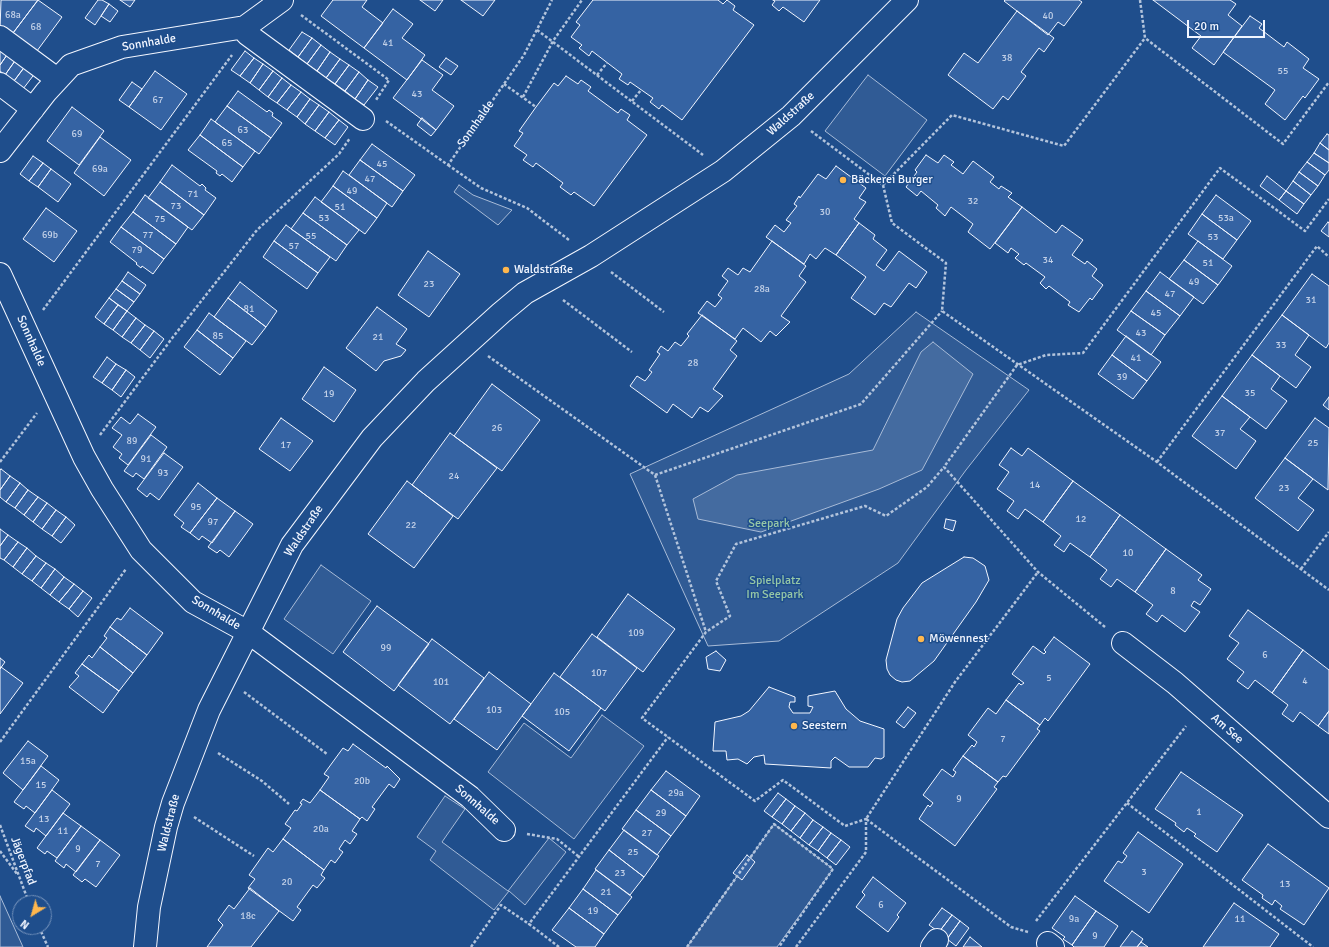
<!DOCTYPE html>
<meta charset="utf-8">
<style>
body{margin:0}
#map{position:relative;width:1329px;height:947px;overflow:hidden;background:#1f4e8c;font-family:Signika,sans-serif}
canvas{display:block}
.north{position:absolute;left:12px;top:895px;width:40px;height:40px;box-sizing:border-box;background:#1f4e8c;border:1px solid #7391ba;border-radius:50%;rotate:217deg;font-size:11px;font-weight:700;line-height:16px;text-align:center;color:#f2f6ff}
.north::after{content:'';display:block;margin:auto;width:14px;height:18px;background:#ffb74d;clip-path:polygon(50% 0,100% 100%,50% 72%,0 100%)}
.scale{position:absolute;left:1187px;top:20px;width:78px;height:18px;box-sizing:border-box;border:2px solid #f2f6ff;border-top:0;padding-left:5px;font-size:12px;line-height:14px;white-space:nowrap;color:#f2f6ff;-webkit-text-stroke:3px #1f4e8c;paint-order:stroke}
</style>
<div id="map">
<canvas width="1329" height="947"></canvas>
<div class="north">N</div>
<div class="scale">20 m</div>
</div>
<script>
const ctx = document.querySelector('canvas').getContext('2d');
ctx.lineJoin = 'round';
function fillPath(path, color) { ctx.fillStyle = color; ctx.fill(path, 'evenodd'); }
const toPath = rows => new Path2D(rows.map(r => 'M' + r).join(''));
function trace(path, color, width, dash) { ctx.strokeStyle = color; ctx.lineWidth = width; ctx.lineCap = dash ? 'butt' : 'round'; ctx.setLineDash(dash || []); ctx.stroke(path); }
function drawText(font, color, halo, rows, align = 'center') {
  ctx.font = font + ' Signika,sans-serif'; ctx.lineWidth = 3; ctx.setLineDash([]); ctx.textBaseline = 'middle'; ctx.strokeStyle = halo; ctx.fillStyle = color; for (const [text, x, y, turn = 0] of rows) {
    ctx.save(); ctx.translate(x, y); ctx.rotate((+turn || 0) * Math.PI / 180); ctx.textAlign = isNaN(turn) ? turn : align; if (halo) ctx.strokeText(text, 0, 0); ctx.fillText(text, 0, 0); ctx.restore();
  }
}
const built = toPath([
 [868,75,927,120,885,176,825,131,868,75],
 [459,185,473,195,512,210,498,225,454,192,459,185],
 [916,312,1029,390,966,470,898,563,779,641,708,646,630,474,849,374,916,312],
 [321,565,371,601,333,654,284,619,321,565],
 [602,715,644,746,574,839,488,772,524,723,571,758,602,715],
 [445,796,465,809,442,842,508,891,549,838,566,852,525,905,509,891,494,910,430,860,436,851,417,837,445,796],
 [774,824,833,869,777,947,687,947,774,824],
 [0,896,23,947,0,947,0,896]
]);
fillPath(built, '#305b95');
trace(built, '#a8bbd7', 1);
const water = toPath([
 [933,342,973,374,922,470,879,489,761,532,698,519,693,499,737,475,873,450,921,352,933,342]
]);
fillPath(water, '#446ba0');
trace(water, '#a8bbd7', 1);
const building = toPath([
 [38,0,62,17,34,55,10,37,38,0],
 [38,0,10,37,0,30,1,0,38,0],
 [98,0,102,0,109,4,95,25,85,18,98,0],
 [120,0,135,0,130,7,120,0],
 [333,0,367,0,362,7,383,23,364,48,321,16,333,0],
 [420,0,443,0,435,11,420,0],
 [461,0,495,0,483,16,461,0],
 [593,0,718,0,723,4,727,0,735,6,733,10,754,25,682,120,662,105,659,109,650,102,653,98,630,82,628,85,619,79,622,74,592,51,589,56,579,48,582,45,571,37,580,25,576,22,593,0],
 [773,0,820,0,804,22,783,7,779,11,772,5,775,1,773,0],
 [1005,0,1079,0,1082,2,1064,26,1058,22,1048,35,1004,1,1005,0],
 [1153,0,1230,0,1236,4,1228,15,1242,26,1214,65,1192,48,1201,36,1153,0],
 [109,4,118,11,110,22,101,16,109,4],
 [393,9,413,24,402,38,425,55,407,80,364,48,393,9],
 [1017,11,1054,38,1044,52,1039,48,1021,72,1026,76,1008,100,1003,96,993,109,948,75,964,53,978,63,1017,11],
 [1250,16,1262,24,1259,28,1284,47,1287,42,1309,59,1303,68,1319,79,1305,98,1303,96,1285,120,1265,104,1275,90,1223,52,1250,16],
 [302,32,312,38,298,57,289,50,302,32],
 [312,38,321,45,307,64,298,57,312,38],
 [321,45,330,52,317,71,307,64,321,45],
 [0,46,9,52,0,65,0,46],
 [245,51,254,58,240,76,231,70,245,51],
 [9,52,17,58,5,75,0,71,0,65,9,52],
 [330,52,340,59,326,78,317,71,330,52],
 [17,58,26,65,14,81,5,75,17,58],
 [254,58,263,64,250,83,240,76,254,58],
 [446,58,458,66,451,75,439,67,446,58],
 [340,59,349,65,335,84,326,78,340,59],
 [422,60,443,75,432,90,454,106,436,130,393,98,422,60],
 [263,64,273,71,259,90,250,83,263,64],
 [26,65,36,72,23,89,14,81,26,65],
 [349,65,359,72,345,91,335,84,349,65],
 [155,71,187,94,161,130,129,107,155,71],
 [273,71,282,78,268,97,259,90,273,71],
 [359,72,368,80,355,99,345,91,359,72],
 [566,76,578,84,581,80,591,87,588,91,618,113,621,109,630,115,627,120,647,135,594,206,574,192,571,195,560,187,563,183,536,163,533,167,523,160,527,155,514,146,523,133,519,131,536,107,554,83,558,86,566,76],
 [282,78,291,85,277,103,268,97,282,78],
 [368,80,378,87,364,105,355,99,368,80],
 [132,82,142,89,129,107,119,100,132,82],
 [291,85,301,92,287,110,277,103,291,85],
 [238,91,267,112,269,110,273,113,272,116,282,123,271,138,227,106,238,91],
 [301,92,310,99,297,117,287,110,301,92],
 [310,99,319,105,305,124,297,117,310,99],
 [319,105,329,112,315,131,305,124,319,105],
 [227,106,271,138,259,154,215,122,227,106],
 [72,107,104,131,79,165,47,141,72,107],
 [329,112,339,120,325,138,315,131,329,112],
 [422,118,436,130,431,136,417,125,422,118],
 [211,119,255,151,243,167,200,135,211,119],
 [339,120,348,127,335,145,325,138,339,120],
 [1327,134,1329,135,1329,150,1320,143,1327,134],
 [200,135,243,167,232,182,222,174,220,176,216,173,217,171,188,150,200,135],
 [100,137,131,160,104,196,74,173,100,137],
 [1320,143,1329,150,1329,163,1314,153,1320,143],
 [372,144,415,175,403,191,360,160,372,144],
 [1314,153,1329,163,1329,170,1325,175,1307,162,1314,153],
 [926,155,938,163,944,155,954,162,951,165,963,174,973,161,994,177,990,182,999,189,1001,186,1012,193,1008,197,1022,207,990,249,968,232,973,224,951,207,945,216,936,208,938,205,921,191,917,196,906,187,917,172,915,170,926,155],
 [33,156,43,163,29,181,20,174,33,156],
 [360,160,403,191,392,207,349,175,360,160],
 [1307,162,1325,175,1318,186,1299,172,1307,162],
 [43,163,51,169,38,187,29,181,43,163],
 [172,165,200,186,202,184,206,188,205,190,216,198,204,215,160,182,172,165],
 [836,166,866,188,859,198,866,202,854,219,859,223,836,255,825,248,816,259,810,254,804,264,766,237,775,225,784,232,791,223,786,220,797,206,794,204,799,196,800,198,818,174,826,179,836,166],
 [51,169,71,184,58,202,38,187,51,169],
 [343,171,387,203,377,218,333,186,343,171],
 [1299,172,1318,186,1311,195,1293,181,1299,172],
 [1267,176,1286,191,1279,200,1260,186,1267,176],
 [1293,181,1311,195,1304,204,1286,191,1293,181],
 [160,182,204,215,192,230,148,198,160,182],
 [333,186,377,218,365,234,321,202,333,186],
 [1286,191,1304,204,1297,214,1279,200,1286,191],
 [145,195,188,227,176,244,133,212,145,195],
 [1216,195,1251,221,1237,240,1202,214,1216,195],
 [315,197,359,230,347,245,303,213,315,197],
 [1022,207,1056,233,1062,225,1083,240,1072,255,1085,264,1087,261,1097,269,1092,276,1103,285,1092,300,1090,298,1079,312,1068,305,1070,302,1049,286,1046,289,1040,283,1045,277,1026,263,1024,265,1015,258,1019,254,1011,248,1008,253,995,243,1022,207],
 [46,208,77,231,54,262,23,239,46,208],
 [133,212,176,244,164,259,121,227,133,212],
 [303,213,347,245,336,261,291,229,303,213],
 [1202,214,1237,240,1223,259,1188,234,1202,214],
 [1328,222,1329,223,1329,237,1321,231,1328,222],
 [859,223,875,235,873,239,887,250,876,265,884,271,899,251,927,272,916,288,909,283,891,307,884,303,875,315,851,298,866,277,836,255,859,223],
 [286,225,330,257,318,273,274,241,286,225],
 [121,227,164,259,153,274,142,266,141,268,136,264,137,263,110,242,121,227],
 [274,241,318,273,307,289,263,257,274,241],
 [772,241,806,266,799,276,806,282,781,316,790,322,776,336,770,331,761,342,743,328,735,339,698,313,707,301,715,307,722,298,718,295,728,281,722,276,728,268,738,275,743,268,750,272,772,241],
 [1198,241,1232,266,1218,285,1184,260,1198,241],
 [428,251,460,274,429,317,398,295,428,251],
 [1184,260,1218,285,1203,304,1169,279,1184,260],
 [128,272,146,285,140,294,122,281,128,272],
 [1160,272,1194,297,1180,316,1146,291,1160,272],
 [1312,274,1329,286,1329,343,1326,348,1282,315,1312,274],
 [122,281,140,294,134,302,116,289,122,281],
 [240,282,277,311,266,327,228,298,240,282],
 [116,289,134,302,127,311,109,298,116,289],
 [1146,291,1180,316,1165,335,1131,311,1146,291],
 [109,298,118,305,104,324,95,317,109,298],
 [228,298,266,327,252,345,214,317,228,298],
 [118,305,127,311,113,330,104,324,118,305],
 [377,307,407,329,396,344,406,350,401,356,384,361,376,371,346,348,377,307],
 [127,311,136,318,122,337,113,330,127,311],
 [1131,311,1165,335,1151,355,1117,330,1131,311],
 [209,313,246,341,233,358,197,330,209,313],
 [702,315,737,341,730,350,737,356,713,389,723,396,708,412,700,407,692,418,673,404,667,413,630,386,637,376,645,381,652,372,649,370,660,354,657,352,661,346,668,351,675,342,681,346,689,336,687,334,702,315],
 [1282,315,1309,335,1295,355,1311,367,1296,388,1252,355,1282,315],
 [136,318,145,325,131,343,122,337,136,318],
 [145,325,154,331,140,350,131,343,145,325],
 [197,330,233,358,220,375,184,347,197,330],
 [154,331,164,339,150,358,140,350,154,331],
 [1126,336,1161,362,1147,381,1112,355,1126,336],
 [1112,355,1147,381,1133,399,1098,374,1112,355],
 [1252,355,1280,376,1271,389,1287,401,1266,429,1222,396,1252,355],
 [107,357,116,364,102,383,93,377,107,357],
 [116,364,126,370,112,390,102,383,116,364],
 [324,367,356,390,334,422,302,399,324,367],
 [126,370,135,377,121,397,112,390,126,370],
 [492,384,540,420,502,471,454,436,492,384],
 [1222,396,1250,417,1240,429,1256,441,1236,469,1192,436,1222,396],
 [1329,397,1329,410,1323,405,1329,397],
 [138,414,156,427,128,465,119,458,122,454,113,447,122,435,112,428,121,417,130,424,138,414],
 [281,418,313,441,290,471,259,449,281,418],
 [1315,418,1329,428,1328,490,1285,458,1315,418],
 [450,433,497,468,458,519,412,485,450,433],
 [151,435,167,447,144,479,136,473,133,477,124,471,151,435],
 [1011,448,1022,456,1028,448,1073,481,1043,522,1025,509,1018,519,1007,511,1014,501,997,489,1009,472,999,465,1011,448],
 [164,453,183,467,159,500,150,493,147,497,137,489,164,453],
 [1285,458,1313,479,1298,498,1314,510,1298,531,1255,498,1285,458],
 [1,469,10,476,0,490,0,470,1,469],
 [10,476,20,483,6,502,0,497,0,490,10,476],
 [407,481,453,516,414,568,368,534,407,481],
 [1073,481,1120,515,1090,557,1070,543,1064,552,1054,545,1061,536,1043,522,1073,481],
 [20,483,28,490,15,508,6,502,20,483],
 [198,483,217,498,190,533,181,527,184,523,174,515,198,483],
 [28,490,38,497,24,515,15,508,28,490],
 [38,497,47,503,33,522,24,515,38,497],
 [217,498,235,511,212,543,202,536,199,540,190,533,217,498],
 [47,503,56,510,42,529,33,522,47,503],
 [56,510,66,517,52,536,42,529,56,510],
 [235,511,253,524,229,557,220,550,217,553,208,547,235,511],
 [1120,515,1166,549,1135,592,1117,579,1111,587,1100,579,1107,570,1090,557,1120,515],
 [66,517,75,525,61,543,52,536,66,517],
 [946,519,956,521,953,531,944,528,946,519],
 [0,529,8,535,0,546,0,529],
 [8,535,18,542,4,560,0,558,0,546,8,535],
 [18,542,27,548,13,567,4,560,18,542],
 [27,548,36,556,22,574,13,567,27,548],
 [1166,549,1202,575,1198,580,1211,589,1200,605,1194,601,1191,606,1200,612,1185,632,1162,615,1157,622,1146,614,1153,605,1135,592,1166,549],
 [36,556,46,563,32,581,22,574,36,556],
 [964,557,973,558,985,566,989,580,976,602,934,661,910,681,902,682,896,680,890,675,887,669,886,660,897,619,903,608,922,583,964,557],
 [46,563,55,569,41,588,32,581,46,563],
 [55,569,64,577,50,595,41,588,55,569],
 [64,577,74,584,59,602,50,595,64,577],
 [74,584,83,591,69,609,59,602,74,584],
 [83,591,92,598,78,617,69,609,83,591],
 [628,594,675,629,643,672,597,637,628,594],
 [377,606,429,644,394,691,343,652,377,606],
 [130,608,163,633,147,655,110,627,117,618,121,620,130,608],
 [1248,610,1303,650,1272,693,1255,680,1248,689,1237,681,1244,672,1227,659,1239,643,1229,636,1248,610],
 [110,627,147,655,133,673,100,647,107,638,104,636,110,627],
 [592,634,637,668,605,711,560,677,592,634],
 [1054,637,1090,664,1048,721,1045,718,1040,725,1006,700,1019,683,1021,685,1024,683,1012,674,1033,646,1044,654,1046,652,1044,650,1054,637],
 [432,639,484,678,450,724,398,685,432,639],
 [100,647,133,673,119,691,82,664,89,655,92,658,100,647],
 [1303,650,1329,670,1329,711,1318,726,1300,712,1293,722,1282,714,1288,705,1272,693,1303,650],
 [716,651,726,660,720,671,708,669,706,657,716,651],
 [0,658,5,662,0,669,0,658],
 [82,664,119,691,103,713,69,687,79,676,75,673,82,664],
 [1,667,23,683,0,714,0,669,1,667],
 [489,672,531,704,497,750,454,719,489,672],
 [554,673,601,708,569,751,522,716,554,673],
 [769,687,795,697,795,702,790,702,789,707,793,713,810,713,813,707,808,706,808,696,835,691,846,709,860,721,884,729,884,757,881,759,875,758,868,767,849,767,835,757,831,761,831,768,765,764,764,755,754,757,747,764,738,759,727,760,726,751,713,751,715,722,741,716,749,711,769,687],
 [1006,700,1040,725,1037,729,1040,731,1006,777,1003,776,998,782,963,756,972,745,974,747,977,742,968,735,988,708,996,714,1006,700],
 [908,707,916,713,904,728,896,722,908,707],
 [1329,711,1329,734,1318,726,1329,711],
 [28,741,48,756,23,790,3,773,28,741],
 [353,744,386,768,387,766,400,779,394,788,389,784,372,807,375,809,367,821,362,817,360,819,320,790,329,777,324,774,343,748,348,751,353,744],
 [963,756,998,782,994,787,997,789,955,846,919,819,928,805,930,807,933,803,923,795,942,769,953,777,956,772,953,770,963,756],
 [41,766,59,780,35,813,26,806,24,809,14,802,41,766],
 [666,771,700,796,686,816,651,790,666,771],
 [1181,772,1243,815,1217,852,1194,836,1196,834,1187,828,1184,832,1175,825,1176,823,1155,809,1181,772],
 [52,790,70,804,46,836,36,828,34,832,25,826,52,790],
 [320,790,360,819,352,831,357,834,350,844,345,840,339,849,343,852,335,863,331,860,324,870,283,839,291,828,285,824,295,810,297,811,302,804,300,803,303,799,310,803,320,790],
 [651,790,686,816,671,836,636,810,651,790],
 [778,793,786,799,772,817,764,811,778,793],
 [786,799,795,806,782,824,772,817,786,799],
 [795,806,805,813,791,831,782,824,795,806],
 [636,810,671,836,657,855,622,829,636,810],
 [63,813,81,826,57,858,47,851,45,854,37,848,63,813],
 [805,813,813,820,800,838,791,831,805,813],
 [813,820,823,827,809,845,800,838,813,820],
 [81,826,100,840,76,872,66,864,64,868,55,861,81,826],
 [823,827,831,833,818,851,809,845,823,827],
 [624,830,659,856,644,877,609,850,624,830],
 [1138,832,1183,864,1149,913,1104,881,1118,861,1122,863,1127,856,1123,853,1138,832],
 [831,833,841,840,827,858,818,851,831,833],
 [283,839,324,870,321,875,325,878,317,888,313,885,297,907,301,910,293,921,248,888,255,879,249,875,268,848,273,852,283,839],
 [100,840,120,855,96,887,85,879,82,882,73,875,100,840],
 [841,840,850,847,836,865,827,858,841,840],
 [1268,844,1329,888,1304,925,1280,909,1282,906,1275,900,1272,905,1262,898,1263,895,1242,880,1268,844],
 [609,850,644,877,630,895,595,869,609,850],
 [747,855,755,862,742,880,733,873,747,855],
 [596,870,632,897,618,915,583,889,596,870],
 [873,877,906,903,897,915,899,917,888,932,856,907,865,895,862,892,873,877],
 [250,888,279,911,251,947,207,947,223,925,218,920,229,905,234,909,250,888],
 [583,889,618,915,604,934,569,908,583,889],
 [1075,896,1096,911,1072,945,1063,939,1065,937,1052,928,1075,896],
 [1234,903,1279,934,1270,947,1203,947,1234,903],
 [569,908,604,934,595,947,576,947,552,930,569,908],
 [942,908,952,915,939,932,929,925,942,908],
 [1096,911,1118,926,1104,947,1074,947,1072,945,1096,911],
 [952,915,960,921,947,939,939,932,952,915],
 [960,921,969,928,956,946,947,939,960,921],
 [1132,931,1143,939,1141,942,1137,947,1120,947,1132,931],
 [970,937,982,947,963,947,970,937],
 [1141,942,1148,947,1137,947,1141,942]
]);
fillPath(building, '#3563a3');
trace(building, '#f2f6ff', 1);
const minor = toPath([
 [245,27,247,34,363,119],
 [0,37,57,79],
 [0,84,33,109],
 [0,151,46,92,71,65,122,47,245,27,282,0],
 [0,274,84,457,102,489,141,550,193,602,248,632,470,797,504,830],
 [1123,643,1175,683,1329,817],
 [1048,943,1053,947],
 [145,947,149,907,166,827,173,803,209,710,292,545,372,438,426,381,501,313,525,293,591,256,723,171,791,116,907,0],
 [932,947,937,940]
]);
trace(minor, '#f2f6ff', 24);
trace(toPath([
 [1140,0,1145,38,1283,144,1329,82],
 [301,15,389,80,376,100],
 [537,30,703,155],
 [597,75,607,63],
 [504,84,536,107],
 [523,97,553,41,582,0],
 [632,101,641,90],
 [386,121,448,165,524,55,552,0],
 [811,131,883,185,892,223,946,263,942,311,1157,462,1329,590],
 [448,165,481,188,527,208,569,240],
 [883,185,952,115,1064,146,1145,38],
 [611,272,664,312],
 [563,300,632,352],
 [43,310,232,55],
 [488,356,655,475,861,404,942,311],
 [100,435,173,337,257,230,339,154,350,138],
 [0,462,37,413],
 [1157,462,1317,246,1329,257],
 [655,475,706,632],
 [1301,569,1329,532],
 [1105,627,1038,572,944,467,1017,365,1046,355,1083,353,1220,168,1305,231,1329,199],
 [244,692,327,754],
 [0,742,126,569],
 [218,753,262,781,289,804],
 [1127,803,1313,947],
 [194,817,254,856],
 [0,825,29,903],
 [527,834,557,839,578,856],
 [0,851,17,874],
 [1036,921,1186,726],
 [39,927,48,947],
 [1028,932,1011,927,866,819,955,682,1038,572],
 [471,947,501,905,529,924],
 [559,947,529,924,668,737],
 [687,947,774,824,833,869,779,947],
 [796,947,866,852,866,819,845,826,783,780,755,801,642,718,706,632,730,616,716,581,736,544,865,506,886,516,927,487,944,467]
]), '#b3c4dc', 2.5, [3, 2]);
trace(minor, '#1f4e8c', 22);
for (const [x, y, r, color] of [
 [843,180,4,"#ffb74d"],
 [506,270,4,"#ffb74d"],
 [921,639,4,"#ffb74d"],
 [794,726,4,"#ffb74d"]
]) { const dot = new Path2D(); dot.arc(x, y, r, 0, 2 * Math.PI); ctx.fillStyle = color; ctx.fill(dot); trace(dot, '#1f4e8c', 1.5); }
drawText('10px', '#c3d1e8', null, [
 ["68a",13,15],
 ["40",1048,16],
 ["68",36,27],
 ["41",388,43],
 ["38",1007,58],
 ["55",1283,71],
 ["43",417,94],
 ["67",158,100],
 ["63",243,130],
 ["69",77,134],
 ["65",227,143],
 ["45",382,164],
 ["69a",100,169],
 ["47",370,179],
 ["49",352,191],
 ["71",193,194],
 ["32",973,201],
 ["73",176,206],
 ["51",340,207],
 ["30",825,212],
 ["53",324,218],
 ["53a",1226,218],
 ["75",160,219],
 ["69b",50,235],
 ["77",148,235],
 ["55",311,236],
 ["53",1213,237],
 ["57",294,246],
 ["79",137,250],
 ["34",1048,260],
 ["51",1208,263],
 ["49",1194,282],
 ["23",429,284],
 ["28a",762,289],
 ["47",1170,294],
 ["31",1311,300],
 ["81",249,309],
 ["45",1156,313],
 ["43",1141,333],
 ["85",218,336],
 ["21",378,337],
 ["33",1281,345],
 ["41",1136,358],
 ["28",693,363],
 ["39",1122,377],
 ["35",1250,393],
 ["19",329,394],
 ["26",497,428],
 ["37",1220,433],
 ["89",132,441],
 ["25",1313,443],
 ["17",286,445],
 ["91",146,459],
 ["93",163,473],
 ["24",454,476],
 ["14",1035,485],
 ["23",1284,488],
 ["95",196,507],
 ["12",1081,519],
 ["97",213,522],
 ["22",411,525],
 ["10",1128,553],
 ["8",1173,591],
 ["109",636,633],
 ["99",386,648],
 ["6",1265,655],
 ["107",599,673],
 ["5",1049,678],
 ["4",1305,681],
 ["101",441,682],
 ["103",494,710],
 ["105",562,712],
 ["7",1003,739],
 ["15a",28,761],
 ["20b",362,781],
 ["15",41,785],
 ["29a",676,793],
 ["9",959,799],
 ["1",1199,812],
 ["29",661,813],
 ["13",44,819],
 ["20a",321,829],
 ["11",63,831],
 ["27",647,833],
 ["9",78,849],
 ["25",633,852],
 ["7",98,864],
 ["3",1144,872],
 ["23",620,873],
 ["20",287,882],
 ["13",1285,884],
 ["21",606,892],
 ["6",881,905],
 ["19",593,911],
 ["18c",248,916],
 ["9a",1074,919],
 ["11",1240,919],
 ["9",1095,936]
]);
drawText('12px', '#f2f6ff', '#1f4e8c', [
 ["Sonnhalde",149,43,-10],
 ["Waldstraße",791,114,-42],
 ["Sonnhalde",476,124,-55],
 ["Sonnhalde",31,341,66],
 ["Waldstraße",304,531,-56],
 ["Sonnhalde",216,613,31],
 ["Am See",1227,729,41],
 ["Sonnhalde",477,805,41],
 ["Waldstraße",169,823,-76],
 ["Jägerpfad",23,861,69]
]);
drawText('12px', '#f2f6ff', '#1f4e8c', [
 ["Bäckerei Burger",851,180],
 ["Waldstraße",514,270],
 ["Möwennest",929,639],
 ["Seestern",802,726]
], 'left');
drawText('12px', '#97c8a6', '#1f4e8c', [
 ["Seepark",769,524],
 ["Spielplatz",775,581],
 ["Im Seepark",775,595]
]);
</script>
